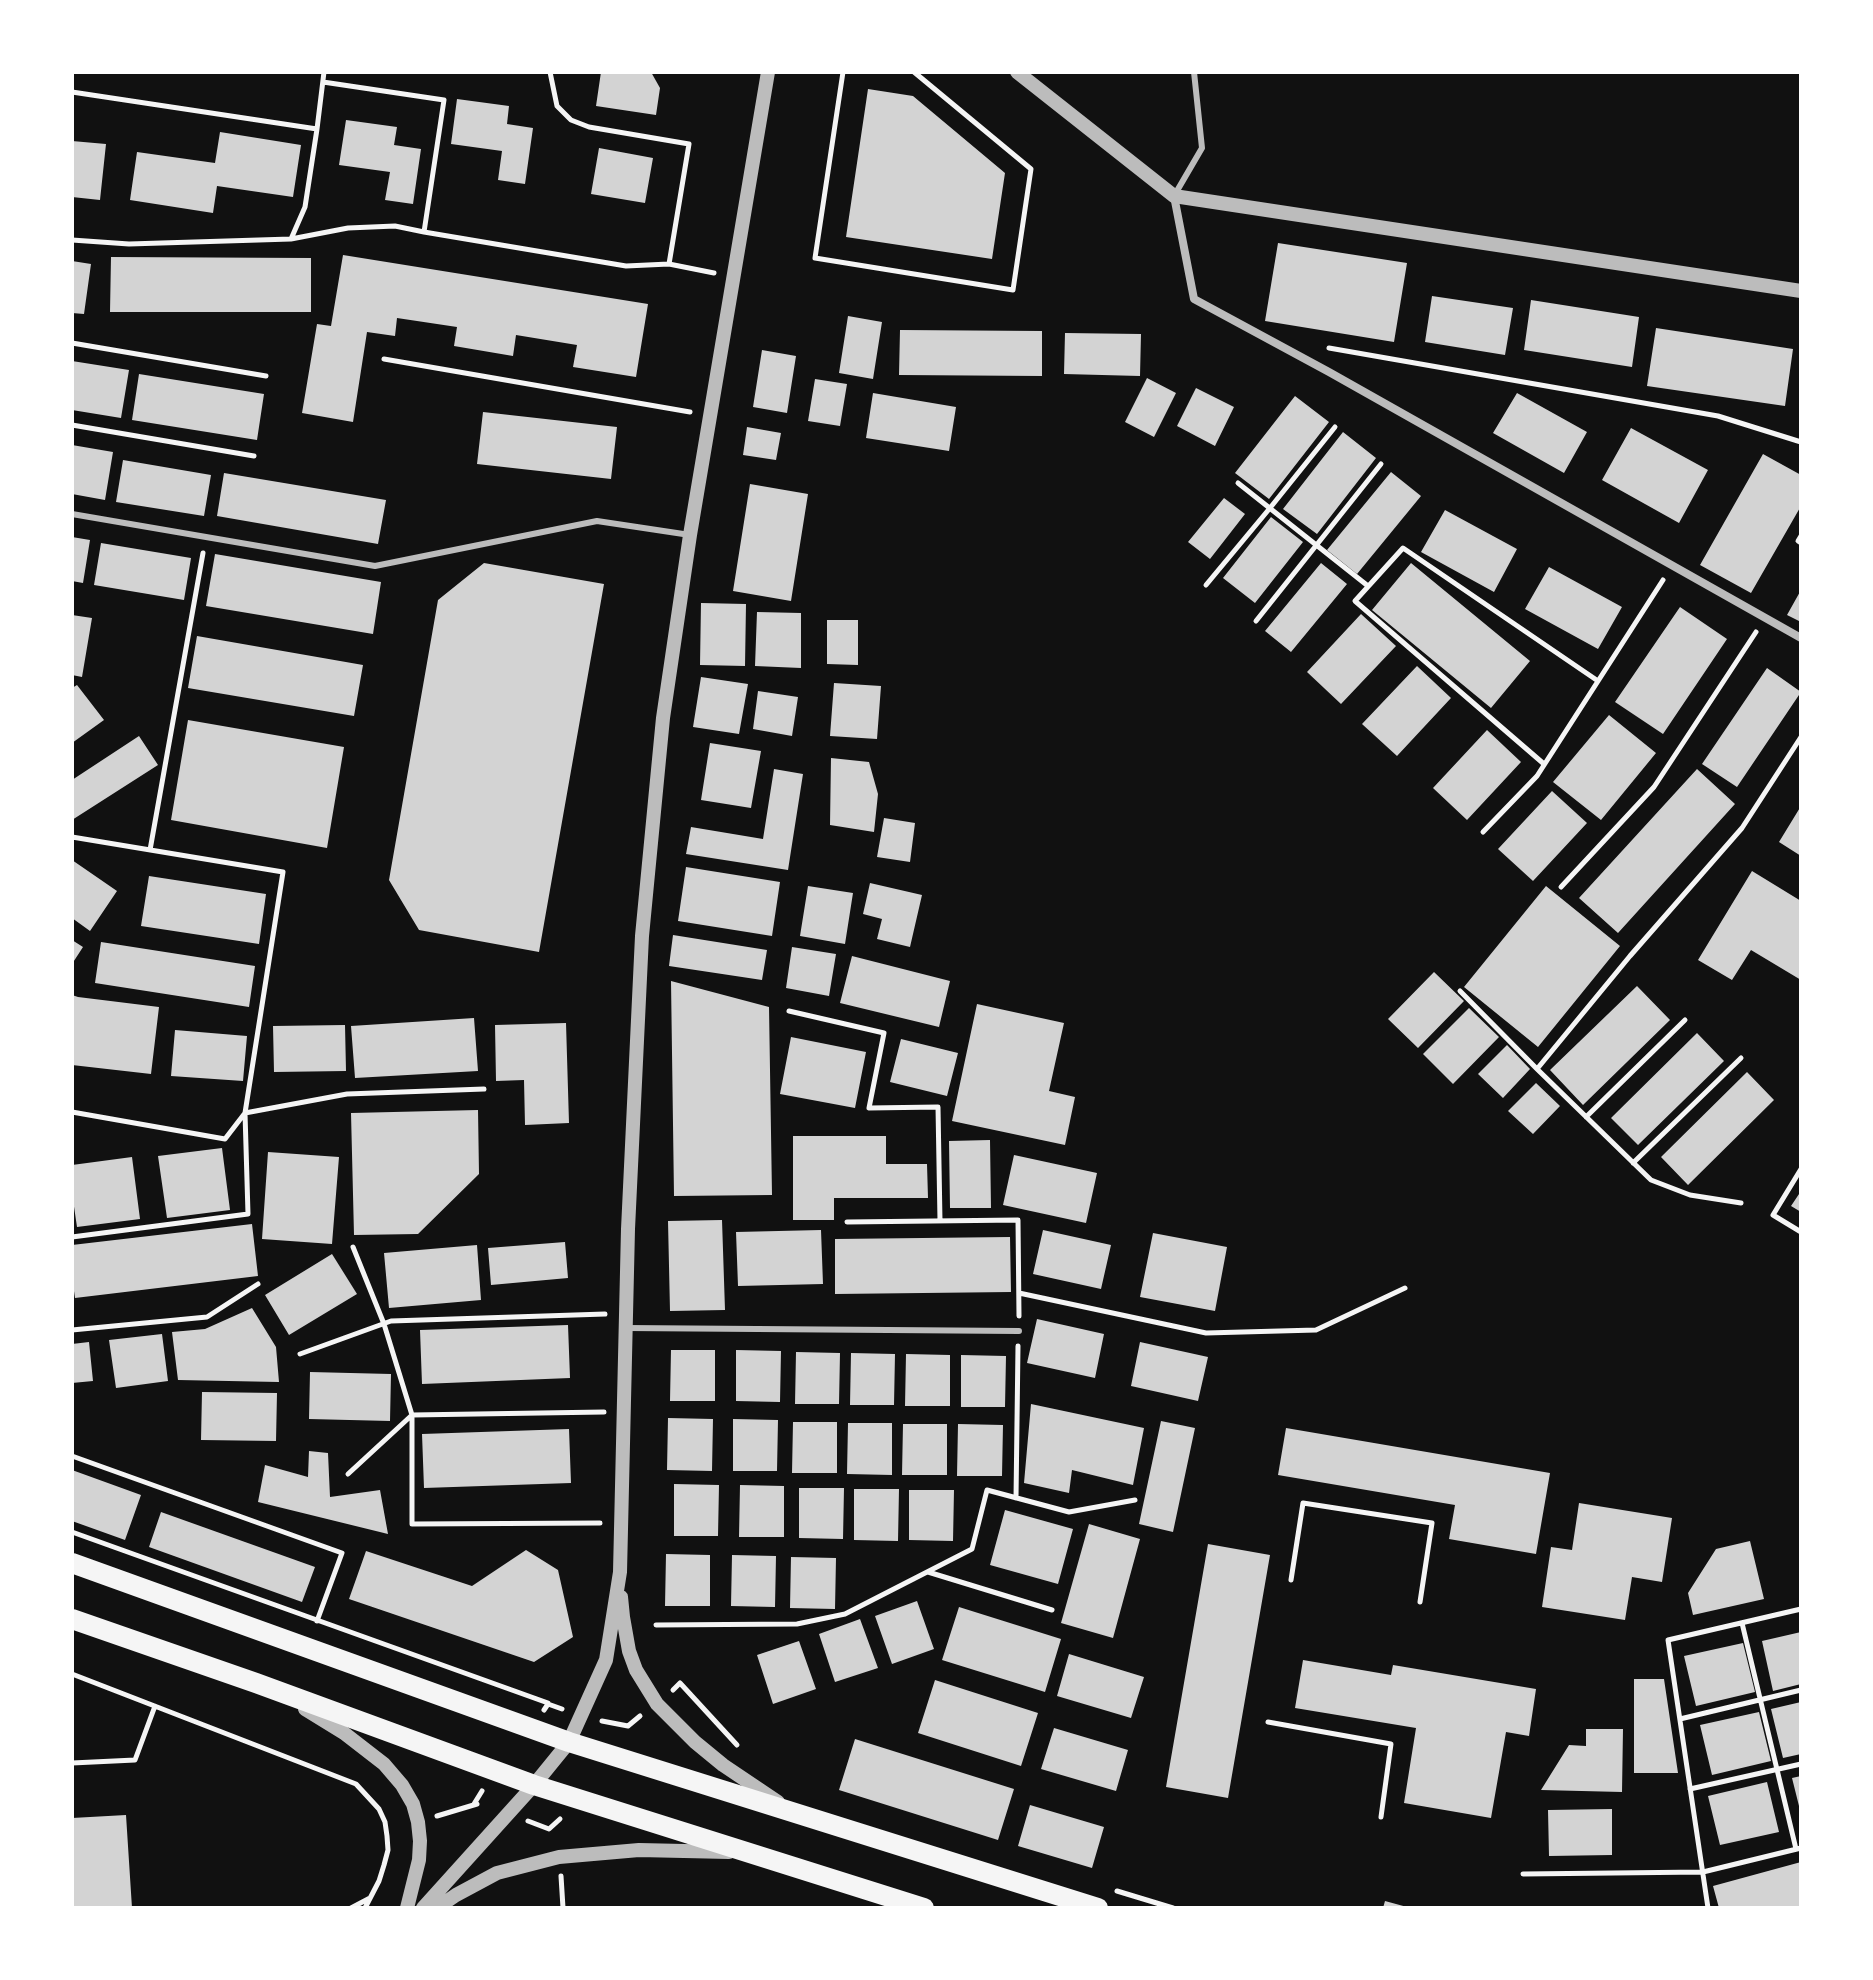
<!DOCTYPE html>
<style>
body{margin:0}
#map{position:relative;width:1873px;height:1980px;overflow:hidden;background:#111;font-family:Overpass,sans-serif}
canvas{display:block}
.frame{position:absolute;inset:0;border:74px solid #fff;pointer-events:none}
</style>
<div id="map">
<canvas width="1873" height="1980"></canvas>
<div class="frame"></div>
</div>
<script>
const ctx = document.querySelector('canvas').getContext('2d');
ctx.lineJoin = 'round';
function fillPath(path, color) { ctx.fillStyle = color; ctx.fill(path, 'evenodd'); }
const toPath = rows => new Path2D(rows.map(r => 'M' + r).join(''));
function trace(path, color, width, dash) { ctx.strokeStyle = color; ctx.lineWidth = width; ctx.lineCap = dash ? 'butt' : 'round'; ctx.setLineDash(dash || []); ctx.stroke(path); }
fillPath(toPath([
 [601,72,651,72,660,88,656,115,596,106],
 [868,89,913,96,1005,173,992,259,846,237],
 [457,99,509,106,507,124,533,128,525,184,498,180,502,151,451,144],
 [346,120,397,127,394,145,421,149,413,204,385,200,390,172,339,165],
 [220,132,301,145,293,197,217,186,213,213,130,200,137,152,215,163],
 [72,141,106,144,100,200,72,197],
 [599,148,653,158,645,203,591,194],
 [1278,243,1407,263,1394,342,1265,321],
 [343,255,648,304,636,377,573,367,577,345,516,335,513,356,454,346,457,327,397,318,395,336,367,332,353,422,302,413,317,324,331,326],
 [111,257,311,258,311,312,110,312],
 [72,261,91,264,84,314,72,313],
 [1432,296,1513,308,1505,355,1425,342],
 [1531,300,1639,317,1632,367,1524,350],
 [848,316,882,322,873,379,839,373],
 [1656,328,1793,349,1785,406,1647,386],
 [900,330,1042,331,1042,376,899,375],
 [1065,333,1141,334,1140,376,1064,374],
 [762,350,796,356,787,413,753,407],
 [72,361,129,370,121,418,72,410],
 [139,374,264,394,257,440,132,420],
 [1147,378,1176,393,1154,437,1125,422],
 [815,379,847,384,840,426,808,421],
 [1196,388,1234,407,1215,446,1177,426],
 [873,393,956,407,949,451,866,438],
 [1517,393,1587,432,1564,473,1493,433],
 [1295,396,1329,422,1269,499,1235,473],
 [483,412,617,427,611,479,477,464],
 [747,427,781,433,776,460,743,455],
 [1631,428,1708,470,1679,523,1602,480],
 [1343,432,1376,458,1317,534,1283,509],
 [72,445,113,452,105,500,72,494],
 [1763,454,1801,475,1801,506,1751,593,1700,565],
 [123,460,211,475,204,516,116,502],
 [1391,472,1421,496,1357,574,1327,550],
 [224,473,386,500,378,544,217,516],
 [750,484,808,494,791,601,733,591],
 [1224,498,1245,514,1210,559,1188,542],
 [1445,510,1517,549,1494,592,1421,552],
 [1271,517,1303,542,1255,603,1223,578],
 [72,537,90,540,83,583,72,581],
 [101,543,191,558,184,600,94,585],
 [215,554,381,582,373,634,206,606],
 [484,563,604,584,539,952,419,930,389,880,438,600],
 [1321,563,1347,584,1291,652,1265,631],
 [1411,563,1530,661,1491,708,1372,610],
 [1549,567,1622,607,1598,649,1525,609],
 [1801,590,1801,622,1787,615],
 [701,603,746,604,745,666,700,665],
 [1680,607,1727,639,1663,734,1615,702],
 [757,612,801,613,801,668,755,666],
 [1361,614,1396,646,1341,704,1307,672],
 [72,615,92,618,82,677,72,675],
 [827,620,858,620,858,665,827,664],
 [197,636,363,665,354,716,188,688],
 [1417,666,1451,698,1397,756,1362,724],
 [1767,668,1801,692,1737,787,1702,764],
 [701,677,748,684,739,734,693,727],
 [834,683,881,686,877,739,830,736],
 [77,685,104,720,72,743,72,688],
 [758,691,798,697,792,736,753,729],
 [1609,715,1656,753,1601,820,1553,782],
 [188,720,344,747,327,848,171,820],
 [1487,730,1521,762,1467,820,1433,788],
 [139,736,158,765,72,820,72,780],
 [710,743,761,751,751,808,701,800],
 [831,758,869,762,878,794,874,832,830,825],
 [774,769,803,774,788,870,686,854,691,827,763,839],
 [1697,769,1735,804,1618,933,1579,898],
 [1552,791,1587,823,1533,881,1498,849],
 [1801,806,1801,856,1779,842],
 [884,818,915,823,910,862,877,857],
 [72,860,117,891,90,931,72,918],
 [686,867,780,882,772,936,678,921],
 [1752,871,1801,901,1801,980,1751,950,1732,980,1698,960],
 [149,876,266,894,259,944,141,926],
 [870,883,922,895,910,947,877,939,882,919,863,914],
 [808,886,853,893,845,944,800,936],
 [1546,886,1620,946,1538,1047,1464,987],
 [673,935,767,950,762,980,669,966],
 [72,940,83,947,72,964],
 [101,942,255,966,249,1007,95,983],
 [792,947,836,954,829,996,786,988],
 [852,956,950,981,939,1027,840,1003],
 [1434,972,1464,1001,1418,1048,1388,1019],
 [671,981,769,1007,772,1195,674,1196],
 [1637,986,1670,1020,1583,1105,1550,1070],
 [72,995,78,997,159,1007,151,1074,72,1065],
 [977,1004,1064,1023,1049,1091,1075,1097,1065,1145,952,1121],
 [1469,1008,1499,1037,1453,1084,1423,1054],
 [474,1018,478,1071,355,1078,351,1026],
 [566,1023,569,1123,525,1125,524,1080,496,1081,495,1025],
 [345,1025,346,1071,274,1072,273,1026],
 [175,1030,247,1036,243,1081,171,1076],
 [1697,1033,1724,1061,1638,1145,1611,1118],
 [791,1037,866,1052,855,1108,780,1094],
 [901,1039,958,1053,947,1096,890,1082],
 [1507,1045,1530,1069,1503,1098,1478,1074],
 [1747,1072,1774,1100,1688,1185,1661,1157],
 [1536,1083,1560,1106,1533,1134,1508,1111],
 [478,1110,479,1174,418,1234,354,1235,351,1113],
 [793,1136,886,1136,886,1164,927,1164,928,1198,834,1198,834,1220,793,1220],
 [990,1140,991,1208,950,1208,949,1141],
 [222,1148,230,1210,167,1218,158,1156],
 [268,1152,339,1157,332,1244,262,1239],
 [1014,1155,1097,1173,1086,1223,1003,1205],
 [132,1157,140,1219,77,1227,72,1193,72,1165],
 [1801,1191,1801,1212,1791,1206],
 [722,1220,725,1310,670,1311,668,1221],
 [252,1224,258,1276,75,1298,72,1277,72,1245],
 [821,1230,823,1284,738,1286,736,1232],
 [1043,1230,1111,1245,1101,1289,1033,1274],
 [1153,1233,1227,1247,1215,1311,1140,1297],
 [1010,1237,1011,1292,835,1294,835,1239],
 [565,1242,568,1278,491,1285,488,1248],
 [477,1245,481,1300,389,1308,384,1253],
 [332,1254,357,1294,289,1335,265,1295],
 [252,1308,276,1347,279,1382,178,1380,172,1332,205,1329],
 [1037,1319,1104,1334,1095,1378,1027,1363],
 [568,1325,570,1378,422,1384,420,1330],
 [162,1334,168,1381,116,1388,109,1340],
 [89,1342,93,1381,72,1383,72,1344],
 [1140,1342,1208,1357,1198,1401,1131,1386],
 [671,1350,715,1350,715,1401,670,1401],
 [736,1350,781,1351,780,1402,736,1401],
 [796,1352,840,1353,839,1404,795,1404],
 [851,1353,895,1354,894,1405,850,1405],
 [906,1354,950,1355,950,1406,905,1406],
 [961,1355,1006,1356,1005,1407,961,1407],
 [310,1372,391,1374,390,1421,309,1419],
 [202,1392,277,1393,276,1441,201,1440],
 [1031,1404,1144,1428,1133,1485,1072,1470,1069,1493,1024,1483],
 [668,1418,713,1419,712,1471,667,1470],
 [733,1419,778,1420,777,1471,733,1471],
 [1161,1421,1195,1428,1173,1532,1139,1524],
 [793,1422,837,1422,837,1473,792,1473],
 [848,1423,892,1423,892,1475,847,1474],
 [903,1424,947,1424,947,1475,902,1475],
 [958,1424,1003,1425,1002,1476,957,1476],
 [1286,1428,1550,1473,1536,1554,1449,1539,1455,1505,1278,1475],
 [569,1429,571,1483,424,1488,422,1434],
 [309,1451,328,1453,330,1497,380,1490,388,1534,258,1502,265,1465,308,1477],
 [72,1470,141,1495,125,1540,72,1521],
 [674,1484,719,1485,718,1536,674,1536],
 [740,1485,784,1486,784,1537,739,1537],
 [799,1488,844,1488,843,1539,799,1538],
 [854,1489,899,1489,898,1541,854,1540],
 [909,1490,954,1490,953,1541,909,1540],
 [1579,1503,1672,1518,1662,1582,1632,1577,1625,1620,1542,1607,1551,1547,1572,1550],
 [1005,1510,1073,1529,1058,1584,990,1565],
 [161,1512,315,1567,302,1602,149,1547],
 [1089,1524,1140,1539,1113,1638,1061,1623],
 [1750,1541,1764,1599,1693,1615,1688,1593,1716,1549],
 [1208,1544,1270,1555,1228,1798,1166,1787],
 [526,1550,558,1570,573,1637,534,1662,349,1599,366,1551,472,1586],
 [666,1554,710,1555,710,1606,665,1606],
 [732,1555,776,1556,775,1607,731,1606],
 [791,1557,836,1558,835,1609,790,1608],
 [917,1601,934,1649,892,1664,875,1616],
 [959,1607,1061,1639,1045,1692,942,1660],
 [860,1619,878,1668,835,1682,819,1634],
 [1801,1632,1801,1684,1773,1691,1762,1641],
 [799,1641,816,1689,773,1704,757,1655],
 [1743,1643,1755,1692,1696,1706,1684,1656],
 [1069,1654,1144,1677,1131,1718,1057,1696],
 [1303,1660,1391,1675,1393,1665,1536,1689,1529,1736,1506,1732,1491,1818,1404,1803,1416,1728,1295,1708],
 [1634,1679,1664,1679,1678,1773,1634,1773],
 [935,1680,1038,1713,1021,1766,918,1733],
 [1801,1702,1801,1754,1783,1758,1771,1709],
 [1759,1712,1771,1761,1712,1775,1700,1725],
 [1054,1728,1128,1750,1116,1791,1041,1769],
 [1586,1729,1623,1729,1622,1792,1541,1790,1569,1745,1586,1746],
 [855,1739,1014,1789,998,1840,839,1790],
 [1801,1776,1801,1810,1800,1810,1792,1778],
 [1767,1782,1779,1832,1720,1845,1708,1796],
 [1030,1805,1104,1827,1092,1868,1018,1846],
 [1612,1809,1612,1855,1549,1856,1548,1810],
 [126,1815,132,1908,72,1908,72,1818],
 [1801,1862,1801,1908,1719,1908,1713,1886],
 [1385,1901,1407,1907,1407,1908,1383,1908]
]), '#d3d3d3');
trace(toPath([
 [550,72,557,106,571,120,589,127,689,144,669,264,714,273],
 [843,72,815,258,1013,290,1031,169,914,72],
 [323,82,444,100,424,232,626,266,669,264],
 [72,92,317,129,324,72],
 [291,239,305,207,317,129],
 [72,240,129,244,291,239,348,228,395,226,424,232],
 [72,343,266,376],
 [1329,348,1718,416,1801,442],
 [384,359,690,412],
 [72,425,254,456],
 [1238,483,1368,586],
 [1801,536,1798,541,1801,543],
 [1206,585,1270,508,1335,427],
 [1256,621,1381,464],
 [1544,764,1355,601,1403,548,1598,681],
 [1483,832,1537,776,1663,580],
 [72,837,283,872,245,1113,225,1139,72,1112],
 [150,850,203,553],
 [1561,887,1654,787,1756,632],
 [1460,991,1537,1069,1651,1180,1690,1195,1741,1203],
 [789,1011,884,1033,869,1108,938,1107,940,1221],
 [1537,1069,1630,956,1742,828,1801,737],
 [1586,1117,1685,1020],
 [1633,1163,1741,1058],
 [1801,1169,1773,1215,1801,1232],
 [847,1222,1018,1220,1019,1316],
 [72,1237,248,1214,245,1113,347,1094,484,1089],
 [353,1247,384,1324,412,1415,412,1524,600,1523],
 [1019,1293,1206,1333,1316,1330,1405,1288],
 [72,1330,207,1317,258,1284],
 [300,1354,391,1321,605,1314],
 [72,1456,342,1553,317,1621],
 [348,1474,412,1415,604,1412],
 [1016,1498,1018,1346],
 [72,1532,548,1703],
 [928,1572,1052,1610],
 [1291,1580,1303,1503,1432,1523,1420,1602],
 [1742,1623,1796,1849],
 [656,1625,797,1624,845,1614,972,1549,987,1490,1069,1512,1135,1500],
 [72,1674,356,1784,379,1809,385,1822,387,1836,388,1850,384,1865,379,1881,365,1908],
 [673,1690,680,1683,737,1745],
 [544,1710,548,1704,562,1709],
 [1680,1719,1801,1690],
 [602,1721,628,1726,640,1716],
 [1268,1722,1391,1744,1381,1817],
 [72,1763,135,1760,155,1706],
 [1690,1789,1801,1764],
 [474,1804,482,1791],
 [437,1816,477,1804],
 [528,1821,549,1829,560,1819],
 [1523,1874,1703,1872,1801,1848],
 [561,1876,563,1908],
 [1117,1891,1173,1908],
 [351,1908,370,1898],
 [1708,1908,1668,1640,1801,1609]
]), '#f5f5f5', 5);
trace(toPath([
 [1174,196,1202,148,1194,72],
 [72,514,375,566,597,521,690,535],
 [626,1328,1019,1331]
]), '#bcbcbc', 6);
trace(toPath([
 [1174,196,1194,299,1329,372,1801,638]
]), '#bcbcbc', 8);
trace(toPath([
 [1017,72,1174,196,1801,291],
 [621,1597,623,1617,629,1651,636,1670,657,1704,695,1742,723,1765,778,1802],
 [305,1709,344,1733,384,1764,402,1785,413,1804,418,1822,420,1841,419,1860,407,1908],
 [423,1908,534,1785,569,1742,606,1660,620,1572,628,1229,642,936,663,718,690,535,768,72],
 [437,1908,456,1895,497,1873,559,1857,639,1850,729,1852]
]), '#bcbcbc', 14);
trace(toPath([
 [72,1563,569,1742,1098,1908],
 [72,1619,256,1683,534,1785,924,1908]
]), '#f5f5f5', 20);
</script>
